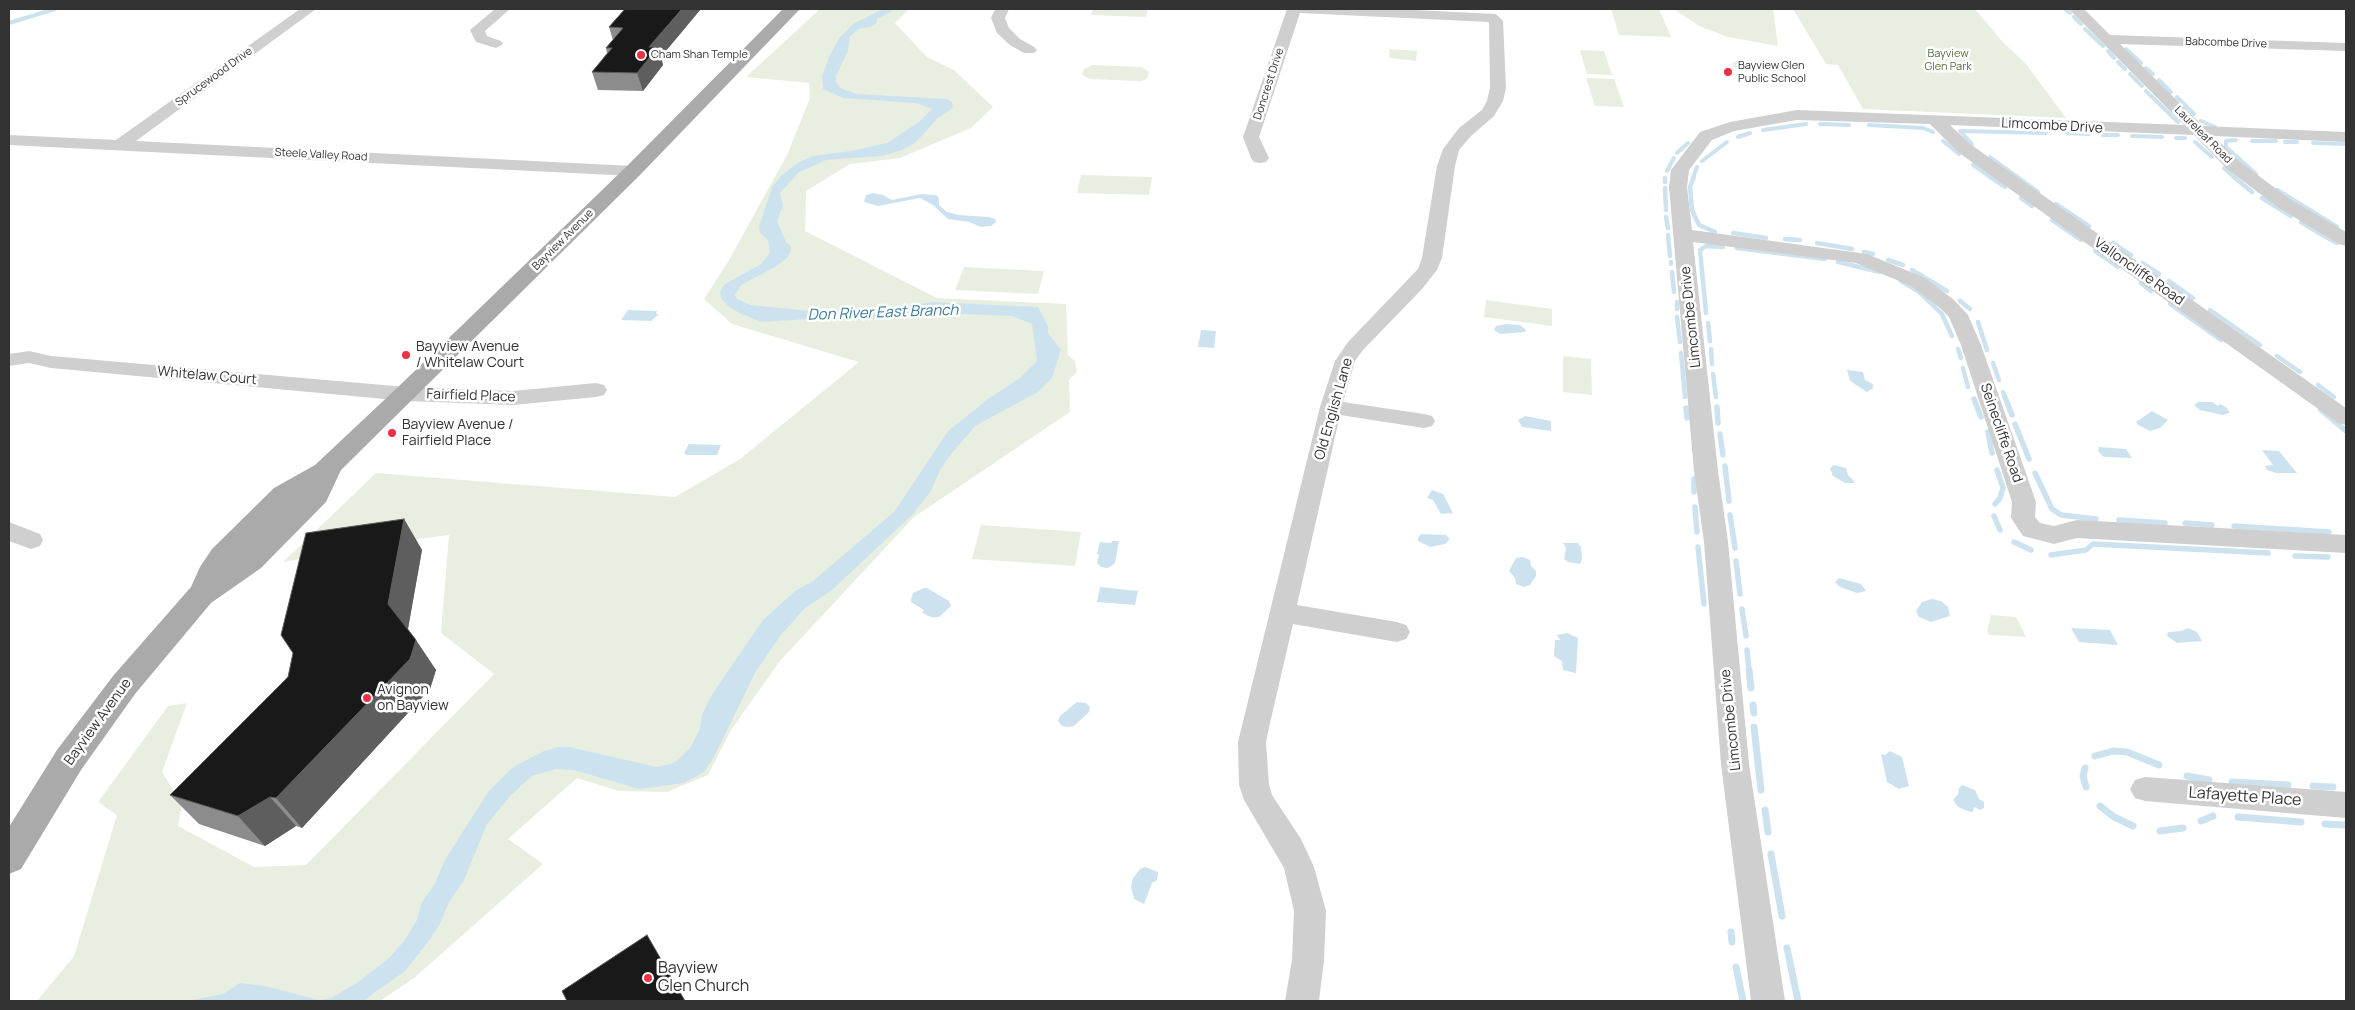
<!DOCTYPE html>
<style>
body{margin:0}
#map{position:relative;width:2355px;height:1010px;overflow:hidden;background:#fff;font-family:Manrope,sans-serif}
canvas{display:block}
.frame{position:absolute;inset:0;border:10px solid #323232;pointer-events:none}
</style>
<div id="map">
<canvas width="2355" height="1010"></canvas>
<div class="frame"></div>
</div>
<script>
const ctx = document.querySelector('canvas').getContext('2d');
ctx.lineJoin = 'round';
function fillPath(path, color) { ctx.fillStyle = color; ctx.fill(path, 'evenodd'); }
const toPath = rows => new Path2D(rows.map(r => 'M' + r).join(''));
function trace(path, color, width, dash) { ctx.strokeStyle = color; ctx.lineWidth = width; ctx.lineCap = dash ? 'butt' : 'round'; ctx.setLineDash(dash || []); ctx.stroke(path); }
function drawText(font, color, halo, rows, align = 'center') {
  ctx.font = font + ' Manrope,sans-serif'; ctx.lineWidth = 5; ctx.setLineDash([]); ctx.textBaseline = 'middle'; ctx.strokeStyle = halo; ctx.fillStyle = color; for (const [text, x, y, turn = 0] of rows) {
    ctx.save(); ctx.translate(x, y); ctx.rotate((+turn || 0) * Math.PI / 180); ctx.textAlign = isNaN(turn) ? turn : align; if (halo) ctx.strokeText(text, 0, 0); ctx.fillText(text, 0, 0); ctx.restore();
  }
}
fillPath(toPath([
 [820,9,909,9,895,23,927,57,954,70,993,107,971,128,900,158,850,164,806,191,805,231,937,298,1066,304,1068,355,1075,361,1077,372,1069,380,1070,412,914,517,780,661,731,730,708,775,667,792,619,791,577,778,508,839,543,864,414,978,380,1001,37,1001,74,956,117,815,98,802,168,706,187,703,162,772,182,804,178,826,254,867,306,865,494,674,441,633,449,535,366,546,283,562,376,473,675,497,740,459,859,362,732,324,704,299,729,260,787,155,810,98,809,83,746,77],
 [1093,9,1148,9,1146,17,1091,15],
 [1611,9,1659,9,1671,37,1619,35],
 [1674,9,1773,9,1778,46,1728,37,1699,26],
 [1793,9,1975,9,2001,40,2026,64,2066,118,1863,109,1838,65,1826,64],
 [1390,49,1417,51,1416,61,1389,58],
 [1580,50,1604,51,1612,75,1587,74],
 [1732,62,1764,63,1769,71,1736,70],
 [1092,65,1142,67,1149,72,1147,79,1141,81,1089,79,1082,74,1084,69],
 [1586,78,1614,79,1624,107,1595,106],
 [1081,175,1152,177,1149,195,1077,193],
 [964,267,1044,271,1038,294,955,290],
 [1486,300,1552,309,1552,326,1484,317],
 [1563,356,1591,359,1592,395,1563,392],
 [981,525,1081,532,1075,566,972,559],
 [1991,615,2016,617,2026,637,1989,635,1987,631]
]), '#e9efe0');
fillPath(toPath([
 [883,9,896,9,877,19,877,23,870,27,859,29,850,36,848,51,836,76,836,82,840,88,857,94,947,99,952,102,953,108,938,118,915,143,902,150,882,156,826,160,798,173,780,193,783,206,777,221,786,242,791,246,791,251,786,259,775,267,741,285,735,295,737,299,751,305,811,311,868,311,933,302,1038,307,1048,326,1048,333,1061,350,1052,378,1038,392,975,426,951,454,940,470,931,491,913,514,832,590,805,608,780,636,755,673,714,757,704,772,684,783,639,789,574,770,556,769,532,776,511,795,487,824,464,880,449,902,440,924,428,942,405,971,363,1001,187,1001,223,994,240,983,265,986,319,1000,331,998,357,983,389,958,404,941,417,920,422,902,434,885,445,860,488,792,513,767,544,751,558,747,569,747,657,767,670,764,678,760,690,748,700,729,702,715,711,696,763,620,795,591,813,581,894,512,948,431,988,399,1020,378,1037,361,1032,324,1012,316,916,312,865,320,808,319,762,322,741,314,728,306,721,298,720,291,725,284,761,264,770,253,768,240,760,233,759,226,772,187,782,175,799,162,813,156,851,151,887,143,919,122,932,109,916,103,843,98,823,89,822,76,829,57,840,37,853,24],
 [873,193,883,195,892,200,921,194,936,195,939,198,939,205,947,212,959,215,989,217,995,219,996,222,991,226,981,227,969,222,948,219,933,205,920,198,878,206,864,202,866,195],
 [628,310,657,311,656,314,659,314,651,321,621,320],
 [1506,324,1520,325,1526,330,1525,332,1500,334,1494,330,1496,326],
 [1201,330,1216,331,1214,348,1198,347],
 [1847,370,1863,372,1865,380,1874,385,1872,387,1874,388,1867,392,1850,381],
 [2198,402,2212,402,2218,406,2220,404,2227,408,2230,413,2222,415,2200,410,2194,405],
 [2152,411,2168,420,2160,428,2150,431,2138,425,2136,422],
 [1525,416,1551,421,1551,431,1522,427,1518,420],
 [689,444,721,445,717,455,686,455,684,453],
 [2098,447,2126,449,2132,458,2104,457,2097,450,2099,450],
 [2262,450,2279,451,2297,473,2276,473,2267,470,2265,466,2273,465],
 [1834,465,1846,468,1848,475,1854,481,1854,483,1845,483,1833,476,1830,468],
 [1432,490,1443,494,1453,513,1441,514,1433,500,1427,498],
 [1421,534,1446,535,1450,539,1445,544,1430,547,1418,541,1418,538],
 [1112,541,1119,541,1115,563,1108,568,1101,567,1097,563,1099,555,1097,554,1100,542,1111,543],
 [1563,543,1578,543,1581,547,1582,559,1580,564,1568,562,1564,559,1566,548],
 [1523,557,1530,560,1531,566,1536,571,1536,576,1530,585,1524,587,1516,584,1515,578,1509,571,1516,558],
 [1839,578,1861,584,1866,591,1857,593,1840,587,1835,582],
 [1100,587,1138,591,1135,605,1097,602],
 [924,588,927,588,949,601,951,606,939,617,931,617,922,613,924,610,911,602,911,599,913,593],
 [1932,599,1941,601,1948,607,1950,616,1931,622,1919,617,1916,611,1922,602],
 [2071,628,2110,630,2118,645,2079,642],
 [2188,628,2197,632,2202,641,2177,643,2167,636,2168,632,2181,631],
 [1567,633,1578,638,1576,673,1563,670,1562,661,1554,656,1555,640,1560,640,1557,635],
 [1077,702,1086,703,1090,707,1089,712,1074,726,1067,727,1062,726,1058,721,1060,716],
 [1890,751,1902,757,1909,786,1899,789,1887,782,1881,754,1885,755],
 [1962,785,1975,790,1979,799,1984,802,1984,808,1980,810,1974,807,1973,812,1970,812,1958,807,1953,800,1958,794,1959,788],
 [1145,867,1158,872,1157,880,1152,883,1144,904,1134,899,1131,887,1133,878,1140,869]
]), '#cce3ef');
trace(toPath([
 [2065,9,2070,13],
 [2074,17,2081,24],
 [9,23,55,9],
 [2085,29,2103,46],
 [2126,49,2141,63],
 [2108,51,2114,58],
 [2118,62,2125,69],
 [2146,68,2153,74],
 [2130,74,2142,86],
 [2159,80,2171,92],
 [2146,91,2178,122],
 [2177,97,2194,114],
 [2201,121,2215,127],
 [1820,124,1849,125],
 [1869,125,1923,128,1933,132],
 [1763,130,1806,124],
 [2067,133,2089,134],
 [2103,135,2118,135],
 [2132,136,2162,137],
 [1738,137,1750,133],
 [2176,138,2185,138],
 [2236,140,2226,141,2226,147,2256,174],
 [1943,141,1959,154],
 [2252,141,2276,141],
 [2195,142,2212,157],
 [2285,142,2297,142],
 [2313,143,2346,144],
 [1972,144,1960,131,2046,133],
 [1677,153,1688,143],
 [1990,157,2019,178],
 [1702,161,1727,142],
 [1973,165,1992,178],
 [2224,168,2235,178],
 [1667,171,1674,158],
 [1693,178,1697,167]
]), '#cce3ef', 4);
trace(toPath([
 [1694,177,1690,187,1692,210,1699,225,1715,232],
 [1990,177,2005,187],
 [2017,177,2038,192],
 [2234,177,2252,192],
 [1665,178,1665,182],
 [1665,188,1666,210],
 [2277,190,2337,227],
 [2021,198,2032,206],
 [2262,198,2291,216],
 [2056,204,2089,226],
 [1666,217,1668,228],
 [2052,220,2081,240],
 [2301,222,2314,230],
 [2317,232,2337,243],
 [1733,233,1766,238],
 [1668,235,1670,256],
 [1785,239,1800,240],
 [1817,243,1852,249],
 [2113,243,2131,255],
 [1737,248,1825,259],
 [2095,251,2118,267],
 [1864,252,1873,254],
 [1888,260,1903,265],
 [1671,262,1671,264],
 [1838,262,1880,272],
 [2142,263,2159,274],
 [1912,270,1947,291],
 [1672,272,1674,292],
 [1901,281,1918,291,1942,314,1952,336],
 [2169,281,2193,298],
 [2141,283,2151,291],
 [1960,301,1970,309],
 [1677,302,1677,309],
 [2170,304,2221,340],
 [2210,310,2260,345],
 [1706,313,1700,250,1706,246,1723,247],
 [1677,317,1680,342],
 [1978,322,1987,350],
 [1708,323,1710,341],
 [1711,349,1712,364],
 [1958,349,1961,358],
 [1681,353,1685,397],
 [2277,356,2300,372],
 [1993,363,1999,380],
 [1963,368,1968,387],
 [1713,374,1716,397],
 [2318,385,2334,397],
 [2003,392,2005,398]
]), '#cce3ef', 4.5);
trace(toPath([
 [2005,397,2012,415],
 [1974,399,1981,417],
 [1717,407,1718,423],
 [1686,408,1687,418],
 [2321,410,2346,431],
 [2015,424,2029,459],
 [1988,432,1992,453],
 [1720,434,1723,455],
 [1725,466,1729,501],
 [2035,473,2052,509,2061,515,2096,519],
 [1694,479,1694,492],
 [1995,504,2000,498,2003,488,1997,470],
 [1695,507,1697,532],
 [1730,515,1735,548],
 [1994,516,2000,530],
 [2119,520,2165,523],
 [2185,523,2212,525],
 [2234,526,2329,532],
 [2014,542,2031,550],
 [1698,547,1704,604],
 [2051,555,2086,550,2093,544,2268,553],
 [2295,556,2328,557],
 [1736,561,1740,594],
 [1742,609,1746,636],
 [1747,650,1749,671]
]), '#cce3ef', 5.5);
trace(toPath([
 [1749,670,1751,688],
 [1753,705,1754,713],
 [1754,727,1761,790],
 [2095,756,2113,751,2127,752,2159,765],
 [2085,768,2083,776,2086,787],
 [2187,776,2209,780],
 [2232,782,2288,785],
 [2313,786,2333,787],
 [2100,806,2114,817,2133,826],
 [1765,810,1768,832],
 [2238,817,2301,822],
 [2201,821,2213,816],
 [2325,824,2346,825],
 [2160,831,2183,828],
 [1771,854,1782,916],
 [1731,932,1732,942],
 [1787,948,1798,1001],
 [1736,967,1743,1001]
]), '#cce3ef', 7);
fillPath(toPath([
 [300,9,316,9,136,141,633,166,639,167,642,171,639,175,633,176,9,145,9,135,116,140,300,9],
 [495,9,510,9,485,31,487,36,501,41,503,44,496,48,476,42,470,30,495,9],
 [995,9,1009,9,1005,18,1009,28,1020,39,1034,47,1037,50,1034,53,1024,53,1010,45,997,33,991,18,995,9],
 [1287,9,1394,9,1496,14,1503,21,1506,88,1503,101,1494,116,1471,136,1459,150,1455,166,1442,258,1437,270,1422,289,1363,350,1355,361,1343,402,1424,414,1432,416,1435,421,1432,426,1424,428,1340,415,1297,605,1397,622,1406,625,1410,632,1406,639,1397,642,1293,624,1270,723,1266,742,1269,785,1272,795,1301,839,1314,867,1326,911,1324,960,1319,1001,1285,1001,1292,960,1294,911,1284,868,1244,800,1239,785,1238,742,1320,407,1335,361,1348,342,1418,269,1422,258,1437,166,1443,149,1459,128,1482,110,1487,101,1490,88,1489,22,1300,13,1259,137,1269,158,1266,162,1260,163,1254,162,1251,158,1243,137,1287,9],
 [2069,9,2084,9,2110,35,2346,43,2346,51,2120,44,2203,126,2346,132,2346,142,2214,136,2239,161,2291,200,2346,232,2346,246,2339,244,2279,208,2227,169,2194,135,1950,125,1970,144,2346,408,2346,425,2338,423,1958,152,1930,124,1797,120,1734,131,1712,140,1689,170,1687,187,1692,230,1867,254,1925,278,1954,300,1968,315,1981,345,2036,502,2035,517,2040,523,2054,526,2077,520,2346,535,2346,553,2077,538,2054,544,2023,536,2011,518,2012,502,1961,345,1949,317,1940,308,1911,286,1856,263,1693,242,1718,471,1728,542,1749,764,1785,1001,1751,1001,1721,764,1704,542,1694,471,1669,187,1671,170,1700,132,1730,122,1797,110,2184,125,2069,9],
 [29,351,51,356,406,387,513,391,596,383,604,385,607,390,604,395,596,397,513,405,406,401,51,368,29,363,9,366,9,354,29,351],
 [9,522,40,534,43,540,40,546,31,549,9,541,9,522],
 [2145,777,2346,792,2346,818,2145,801,2135,798,2130,789,2135,780,2145,777]
]), '#cfcfcf');
fillPath(toPath([
 [783,9,800,9,640,175,341,470,326,502,261,568,211,603,135,694,81,770,21,869,9,874,9,827,57,750,113,676,191,587,200,567,212,549,274,488,315,465,397,388,626,167,783,9]
]), '#aaa');
fillPath(toPath([
 [625,9,661,57,663,65,643,91,598,90,592,72,607,53,606,48,613,40,609,27],
 [404,519,422,550,408,629,436,670,430,689,302,828,296,826,265,846,199,824,170,795,288,677]
]), '#8c8c8c');
fillPath(toPath([
 [682,9,701,9,661,57,663,65,643,91,637,73,649,47],
 [404,519,422,550,407,634,388,604],
 [416,640,436,670,430,689,302,828,276,798],
 [270,797,296,826,265,846,238,816]
]), '#5e5e5e');
const building = toPath([
 [625,9,682,9,649,47,658,47,637,73,592,72,612,48,606,48,623,28,609,27,625,9],
 [404,519,388,604,416,640,410,659,276,798,270,797,238,816,170,795,288,677,293,653,281,635,306,533,404,519],
 [647,935,685,1001,567,1001,562,991,647,935]
]);
fillPath(building, '#191919');
trace(building, '#5e5e5e', 1);
for (const [x, y, r, color] of [
 [641,55,5,"#ee3046"],
 [1728,72,5,"#ee3046"],
 [406,355,5,"#ee3046"],
 [392,433,5,"#ee3046"],
 [367,698,5,"#ee3046"],
 [648,978,5,"#ee3046"]
]) { const dot = new Path2D(); dot.arc(x, y, r, 0, 2 * Math.PI); ctx.fillStyle = color; ctx.fill(dot); trace(dot, '#fff', 2); }
drawText('11px', '#323232', '#fff', [
 ["Babcombe Drive",2226,43,2],
 ["Sprucewood Drive",214,77,-36],
 ["Doncrest Drive",1269,84,-72],
 ["Laureleaf Road",2203,135,45],
 ["Steele Valley Road",321,155,3],
 ["Bayview Avenue",563,240,-45]
]);
drawText('11px', '#57713c', '#fff', [
 ["Bayview",1948,54],
 ["Glen Park",1948,67]
]);
drawText('11px', '#323232', '#fff', [
 ["Cham Shan Temple",651,55],
 ["Bayview Glen",1738,66],
 ["Public School",1738,79]
], 'left');
drawText('14px', '#323232', '#fff', [
 ["Limcombe Drive",2052,126,3],
 ["Valloncliffe Road",2139,272,35],
 ["Limcombe Drive",1691,317,-96],
 ["Whitelaw Court",207,376,5],
 ["Fairfield Place",471,396,2],
 ["Old English Lane",1334,409,-74],
 ["Seinecliffe Road",2001,433,71],
 ["Limcombe Drive",1731,720,-96],
 ["Bayview Avenue",98,722,-54]
]);
drawText('14px', '#323232', '#fff', [
 ["Bayview Avenue",416,347],
 ["/ Whitelaw Court",416,363],
 ["Bayview Avenue /",402,425],
 ["Fairfield Place",402,441],
 ["Avignon",377,690],
 ["on Bayview",377,706]
], 'left');
drawText('italic 15px', '#3a799a', '#fff', [
 ["Don River East Branch",883,313,-2]
]);
drawText('16px', '#323232', '#fff', [
 ["Lafayette Place",2245,797,4]
]);
drawText('16px', '#323232', '#fff', [
 ["Bayview",658,969],
 ["Glen Church",658,987]
], 'left');
</script>
